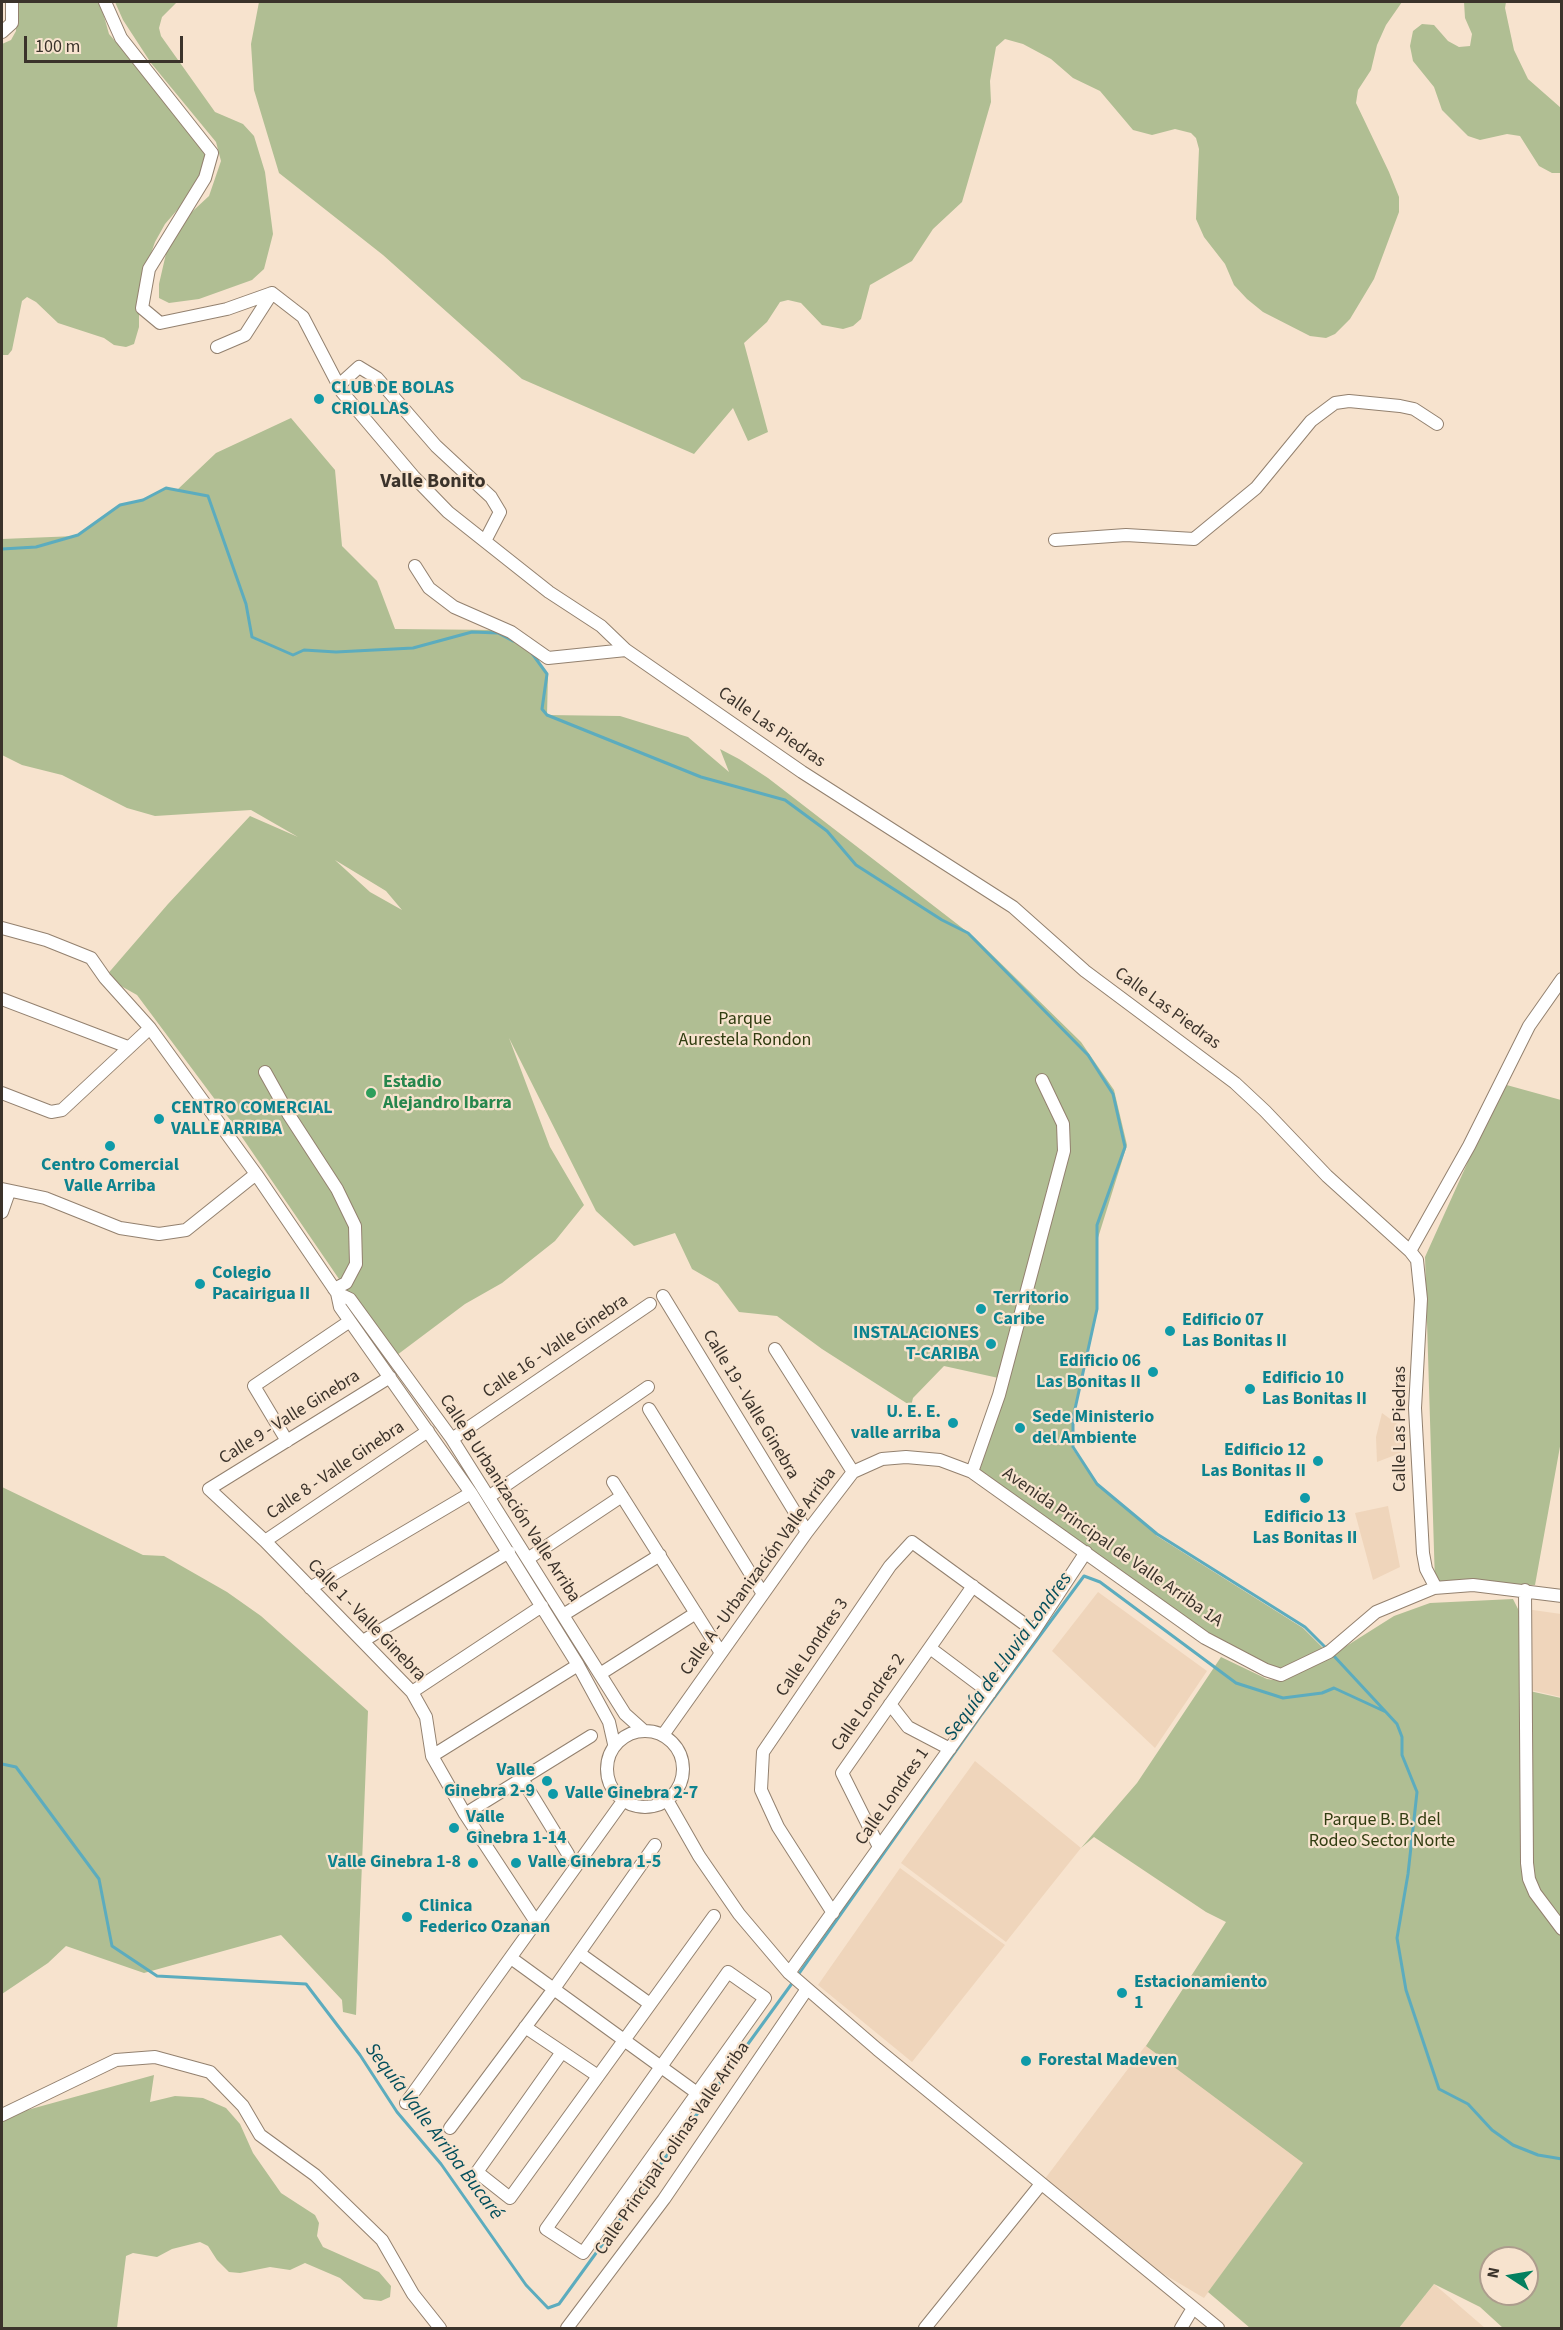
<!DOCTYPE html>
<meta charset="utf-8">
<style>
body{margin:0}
#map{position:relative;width:1563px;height:2330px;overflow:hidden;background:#f7e3ce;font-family:"Source Sans 3",sans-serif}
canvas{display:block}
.frame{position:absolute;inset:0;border:3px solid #3b332b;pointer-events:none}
.north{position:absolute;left:1479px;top:2246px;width:60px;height:60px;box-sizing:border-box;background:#f7e3ce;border:2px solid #ac9d8d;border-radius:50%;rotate:282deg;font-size:16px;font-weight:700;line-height:24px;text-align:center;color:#3b332b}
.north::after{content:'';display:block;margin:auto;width:21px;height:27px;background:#03805f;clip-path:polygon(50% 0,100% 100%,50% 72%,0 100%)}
.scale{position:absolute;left:24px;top:36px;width:159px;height:27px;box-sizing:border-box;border:3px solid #3b332b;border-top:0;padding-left:8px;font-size:18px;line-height:21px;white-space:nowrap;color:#3b332b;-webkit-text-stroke:4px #f7e3ce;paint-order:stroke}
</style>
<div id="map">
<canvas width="1563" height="2330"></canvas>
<div class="frame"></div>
<div class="north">N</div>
<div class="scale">100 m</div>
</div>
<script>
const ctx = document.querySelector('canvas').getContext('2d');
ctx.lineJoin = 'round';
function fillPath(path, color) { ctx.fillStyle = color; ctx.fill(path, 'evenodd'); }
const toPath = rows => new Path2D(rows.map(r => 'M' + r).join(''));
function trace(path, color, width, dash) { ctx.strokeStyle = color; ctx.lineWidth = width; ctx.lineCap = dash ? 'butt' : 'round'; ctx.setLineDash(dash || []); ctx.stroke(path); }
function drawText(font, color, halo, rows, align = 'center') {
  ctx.font = font + ' "Source Sans 3",sans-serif'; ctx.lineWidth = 4.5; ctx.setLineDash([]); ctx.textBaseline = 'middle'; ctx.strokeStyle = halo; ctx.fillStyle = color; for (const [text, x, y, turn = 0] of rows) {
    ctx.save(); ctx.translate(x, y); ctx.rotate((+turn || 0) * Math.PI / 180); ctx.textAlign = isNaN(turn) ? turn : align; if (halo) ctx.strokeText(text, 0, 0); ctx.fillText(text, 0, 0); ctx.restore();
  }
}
fillPath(toPath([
 [1382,1413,1404,1429,1403,1452,1377,1462,1376,1437],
 [1388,1506,1400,1567,1373,1580,1355,1513],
 [1098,1592,1207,1671,1155,1748,1052,1651],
 [1526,1609,1561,1614,1561,1697,1526,1689],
 [975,1761,1081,1848,1006,1942,901,1863],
 [900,1868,1005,1945,912,2062,818,1985],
 [1215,1963,1303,2163,1204,2298,1133,2256,1041,2184,1143,2049],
 [1434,2284,1485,2328,1399,2328]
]), '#efd5bb');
fillPath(toPath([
 [17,2,100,2,109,34,165,98,196,139,205,155,205,178,165,224,155,242,139,288,139,327,134,344,126,347,114,345,104,338,58,323,36,302,27,297,22,301,12,350,8,355,2,355,2,44,11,40,16,31],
 [115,2,177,2,162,17,159,28,161,36,215,112,243,124,254,136,265,172,273,234,264,269,252,280,199,299,169,303,159,298,159,284,168,245,182,221,209,196,221,161,216,142,151,63,123,20],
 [259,2,1402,2,1386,25,1377,45,1371,70,1358,90,1356,103,1389,172,1399,197,1399,212,1374,279,1350,319,1335,334,1326,338,1310,336,1263,312,1247,299,1234,285,1225,264,1204,237,1196,219,1199,149,1196,138,1191,133,1175,129,1152,135,1133,130,1100,91,1073,78,1051,59,1023,44,1005,39,996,47,990,81,991,102,962,202,933,229,912,261,870,285,861,319,853,326,843,329,822,325,801,303,788,300,780,302,767,322,744,343,768,432,748,441,733,408,694,454,522,379,383,255,279,173,254,90,251,44],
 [1464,2,1506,2,1505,8,1514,50,1528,79,1561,108,1561,173,1552,173,1539,166,1520,136,1507,134,1480,140,1468,136,1442,110,1434,87,1413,61,1410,46,1413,31,1422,24,1434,25,1448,41,1459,47,1470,46,1472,34,1465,18],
 [291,418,335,470,342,546,377,581,395,629,498,630,529,647,548,675,547,715,620,716,688,737,729,772,720,749,739,759,768,778,974,937,1081,1042,1114,1090,1127,1145,1097,1241,1097,1309,1072,1418,1072,1448,1097,1484,1146,1524,1157,1536,1303,1628,1326,1651,1280,1673,1234,1652,977,1470,1003,1379,944,1366,913,1398,911,1406,822,1349,777,1316,739,1312,718,1284,692,1269,675,1233,634,1246,596,1211,509,1038,550,1147,584,1205,555,1241,502,1283,465,1304,393,1358,231,1121,137,995,105,977,168,904,250,816,298,837,251,810,155,816,127,808,62,775,22,765,2,755,2,539,76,536,120,505,143,500,166,488,177,490,216,453],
 [335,860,386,891,402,910,370,892],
 [1503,1084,1561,1100,1561,1441,1535,1585,1435,1583,1425,1257],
 [2,1487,143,1555,164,1556,227,1592,261,1616,368,1711,356,2015,343,2012,342,2000,281,1935,144,1973,66,1946,48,1963,2,1994],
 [1513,1599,1524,1621,1525,1690,1561,1698,1561,2328,1503,2328,1480,2307,1434,2284,1399,2328,1250,2328,1208,2292,1303,2163,1146,2046,1226,1922,1206,1912,1094,1837,1081,1848,1137,1783,1221,1657,1267,1679,1281,1681,1329,1657,1394,1616,1430,1603],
 [1491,2258,1527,2258,1527,2294,1491,2294],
 [154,2075,150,2102,175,2096,191,2097,203,2098,226,2108,240,2124,253,2153,281,2193,315,2215,319,2223,317,2236,323,2247,379,2272,391,2286,390,2297,381,2301,364,2299,340,2278,305,2263,290,2270,270,2267,240,2273,229,2272,217,2260,208,2246,200,2242,172,2249,157,2257,133,2253,126,2256,117,2328,2,2328,2,2117]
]), '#b0be93');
trace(toPath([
 [2,549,36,547,78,535,120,505,143,500,166,488,171,489,208,496,246,604,252,637,293,655,304,650,336,652,413,648,472,632,498,633,513,641],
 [531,652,547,674,542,709,547,715,701,777,785,800,827,831,856,865,942,920,968,933,1088,1055,1113,1094,1125,1147,1097,1225,1097,1309,1073,1418,1073,1447,1097,1484,1157,1534,1305,1627,1326,1648],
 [1333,1655,1397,1724,1402,1737,1402,1755,1417,1792,1408,1874,1397,1938,1406,1990,1439,2089,1468,2104,1492,2130,1513,2145,1538,2155,1562,2159],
 [2,1764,16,1767,99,1879,112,1946,157,1976,306,1984,360,2055,397,2112,441,2164,526,2285,548,2308,559,2304,793,1982],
 [798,1975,982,1714,1084,1576,1100,1582,1236,1683,1283,1698,1322,1693,1334,1688,1386,1712]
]), '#5cacbe', 3);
const minor = toPath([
 [105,2,121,38,212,153,205,178,149,269,142,308,160,323,227,309,272,293],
 [2,32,12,23,12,2],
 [272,293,303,317,342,392,414,477,448,512,549,592,601,626,626,650,802,772,1013,907,1085,971,1235,1083,1265,1111,1327,1176,1410,1251,1417,1260,1421,1299,1415,1408,1423,1553,1426,1569,1436,1588],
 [217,347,245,335,272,293],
 [338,386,359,367,377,378,436,446,491,497,500,512,485,541],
 [1055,540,1126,535,1194,539,1256,488,1311,421,1335,403,1349,401,1400,406,1414,409,1437,424],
 [415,566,429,588,454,607,511,632,548,658,626,650],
 [2,928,46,940,91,958,105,978,150,1028,256,1174,337,1293,340,1307,471,1493,578,1665,609,1722,614,1744],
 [2,999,128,1047],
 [265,1072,289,1115,337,1189,355,1226,356,1264,346,1283,334,1289],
 [2,1093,51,1112,62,1110,150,1028],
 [2,1189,45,1198,120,1228,159,1234,186,1230,256,1174],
 [2,1212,9,1192],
 [1410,1251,1469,1146,1529,1026,1562,979],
 [337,1293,350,1299,452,1439,625,1714,644,1731],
 [663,1296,807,1532],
 [775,1349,853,1472],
 [390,1377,209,1489,265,1541,412,1692,426,1717,432,1756,465,1814,536,1922],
 [649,1409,763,1594],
 [452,1439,650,1304],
 [287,1441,254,1386,350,1321],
 [972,1472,999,1395,1064,1151,1063,1124,1042,1080],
 [613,1482,721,1653],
 [490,1496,648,1387],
 [265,1541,428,1431],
 [529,1558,622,1496],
 [310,1588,471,1493],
 [1525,1590,1527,1863,1529,1879,1535,1893,1562,1929],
 [563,1615,660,1555],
 [363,1641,509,1552],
 [930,1648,990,1693],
 [600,1674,696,1613],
 [412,1692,542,1606],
 [890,1704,908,1727,950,1749],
 '607 1769a38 38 0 1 1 76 0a38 38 0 1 1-76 0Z',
 [663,1735,807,1532,853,1472,882,1459,906,1457,940,1460,972,1472,1205,1638,1266,1670,1281,1675,1329,1652,1376,1612,1434,1588,1473,1585,1562,1596],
 [432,1756,578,1665],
 [522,1779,568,1854],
 [667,1800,699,1856,739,1914,789,1973,877,2049,1218,2328],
 [465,1814,591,1736],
 [879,1847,842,1773,973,1586],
 [833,1913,778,1827,761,1790,763,1752,890,1566,912,1542,1034,1631],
 [579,1953,650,2004],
 [511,1958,697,2093],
 [728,1972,765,1998,583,2253,546,2229,728,1972],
 [789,1973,1034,1631,1086,1552],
 [525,2027,598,2076],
 [562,2052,477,2172,510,2198,714,1916],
 [406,2103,623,1801],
 [2,2115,116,2060,155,2057,210,2072,243,2106,260,2135,315,2175,382,2240,413,2294,440,2328],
 [450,2128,553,1990,655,1845],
 [567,2328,664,2199,807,1989],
 [925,2328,1041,2184],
 [1181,2328,1193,2308]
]);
trace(minor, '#93816f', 14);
trace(minor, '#fff', 12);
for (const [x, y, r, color] of [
 [319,399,6,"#0f9aa8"],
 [371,1093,6,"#2e9e5b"],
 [159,1119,6,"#0f9aa8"],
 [110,1146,6,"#0f9aa8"],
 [200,1284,6,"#0f9aa8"],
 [981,1309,6,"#0f9aa8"],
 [1170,1331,6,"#0f9aa8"],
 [991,1344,6,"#0f9aa8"],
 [1153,1372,6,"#0f9aa8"],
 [1250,1389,6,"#0f9aa8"],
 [953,1423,6,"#0f9aa8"],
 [1020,1428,6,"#0f9aa8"],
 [1318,1461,6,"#0f9aa8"],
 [1305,1498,6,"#0f9aa8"],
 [547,1781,6,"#0f9aa8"],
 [553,1794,6,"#0f9aa8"],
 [454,1828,6,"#0f9aa8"],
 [473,1863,6,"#0f9aa8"],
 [516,1863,6,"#0f9aa8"],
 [407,1917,6,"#0f9aa8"],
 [1122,1993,6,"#0f9aa8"],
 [1026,2061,6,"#0f9aa8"]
]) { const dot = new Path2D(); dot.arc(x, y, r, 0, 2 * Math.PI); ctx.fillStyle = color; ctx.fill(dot); trace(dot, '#f7e3ce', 2); }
drawText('bold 18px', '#0d838f', '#f7e3ce', [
 ["CLUB DE BOLAS",331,389],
 ["CRIOLLAS",331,410],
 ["CENTRO COMERCIAL",171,1109],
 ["VALLE ARRIBA",171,1130],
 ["Centro Comercial",110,1166,"center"],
 ["Valle Arriba",110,1187,"center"],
 ["Colegio",212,1274],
 ["Pacairigua II",212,1295],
 ["Territorio",993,1299],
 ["Caribe",993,1320],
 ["Edificio 07",1182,1321],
 ["Las Bonitas II",1182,1342],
 ["INSTALACIONES",979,1334,"right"],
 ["T-CARIBA",979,1355,"right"],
 ["Edificio 06",1141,1362,"right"],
 ["Las Bonitas II",1141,1383,"right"],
 ["Edificio 10",1262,1379],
 ["Las Bonitas II",1262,1400],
 ["U. E. E.",941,1413,"right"],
 ["valle arriba",941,1434,"right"],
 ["Sede Ministerio",1032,1418],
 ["del Ambiente",1032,1439],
 ["Edificio 12",1306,1451,"right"],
 ["Las Bonitas II",1306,1472,"right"],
 ["Edificio 13",1305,1518,"center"],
 ["Las Bonitas II",1305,1539,"center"],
 ["Valle",535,1771,"right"],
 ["Ginebra 2-9",535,1792,"right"],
 ["Valle Ginebra 2-7",565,1794],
 ["Valle",466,1818],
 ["Ginebra 1-14",466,1839],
 ["Valle Ginebra 1-8",461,1863,"right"],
 ["Valle Ginebra 1-5",528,1863],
 ["Clinica",419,1907],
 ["Federico Ozanan",419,1928],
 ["Estacionamiento",1134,1983],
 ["1",1134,2004],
 ["Forestal Madeven",1038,2061]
], 'left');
drawText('18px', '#3b332b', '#f7e3ce', [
 ["Calle Las Piedras",771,728,35],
 ["Calle Las Piedras",1167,1009,36],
 ["Calle 16 - Valle Ginebra",556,1347,-34],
 ["Calle 19 - Valle Ginebra",750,1405,59],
 ["Calle 9 - Valle Ginebra",290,1418,-32],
 ["Calle Las Piedras",1401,1429,-90],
 ["Calle 8 - Valle Ginebra",336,1471,-34],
 ["Calle B Urbanización Valle Arriba",509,1499,57],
 ["Avenida Principal de Valle Arriba 1A",1112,1548,35],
 ["Calle A - Urbanización Valle Arriba",759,1572,-54],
 ["Calle 1 - Valle Ginebra",366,1621,46],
 ["Calle Londres 3",813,1648,-56],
 ["Calle Londres 2",869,1703,-55],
 ["Calle Londres 1",893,1797,-55],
 ["Calle Principal Colinas Valle Arriba",673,2149,-55]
]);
drawText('18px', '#313d11', '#f7e3ce', [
 ["Parque",745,1020],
 ["Aurestela Rondon",745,1041],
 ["Parque B. B. del",1382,1821],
 ["Rodeo Sector Norte",1382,1842]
]);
drawText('bold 18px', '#27864d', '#f7e3ce', [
 ["Estadio",383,1083],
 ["Alejandro Ibarra",383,1104]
], 'left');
drawText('bold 20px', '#3b332b', '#f7e3ce', [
 ["Valle Bonito",433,483]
]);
drawText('italic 20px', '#034e5b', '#f7e3ce', [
 ["Sequía de Lluvia Londres",1009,1657,-54],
 ["Sequía Valle Arriba Bucaré",433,2132,53]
]);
</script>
